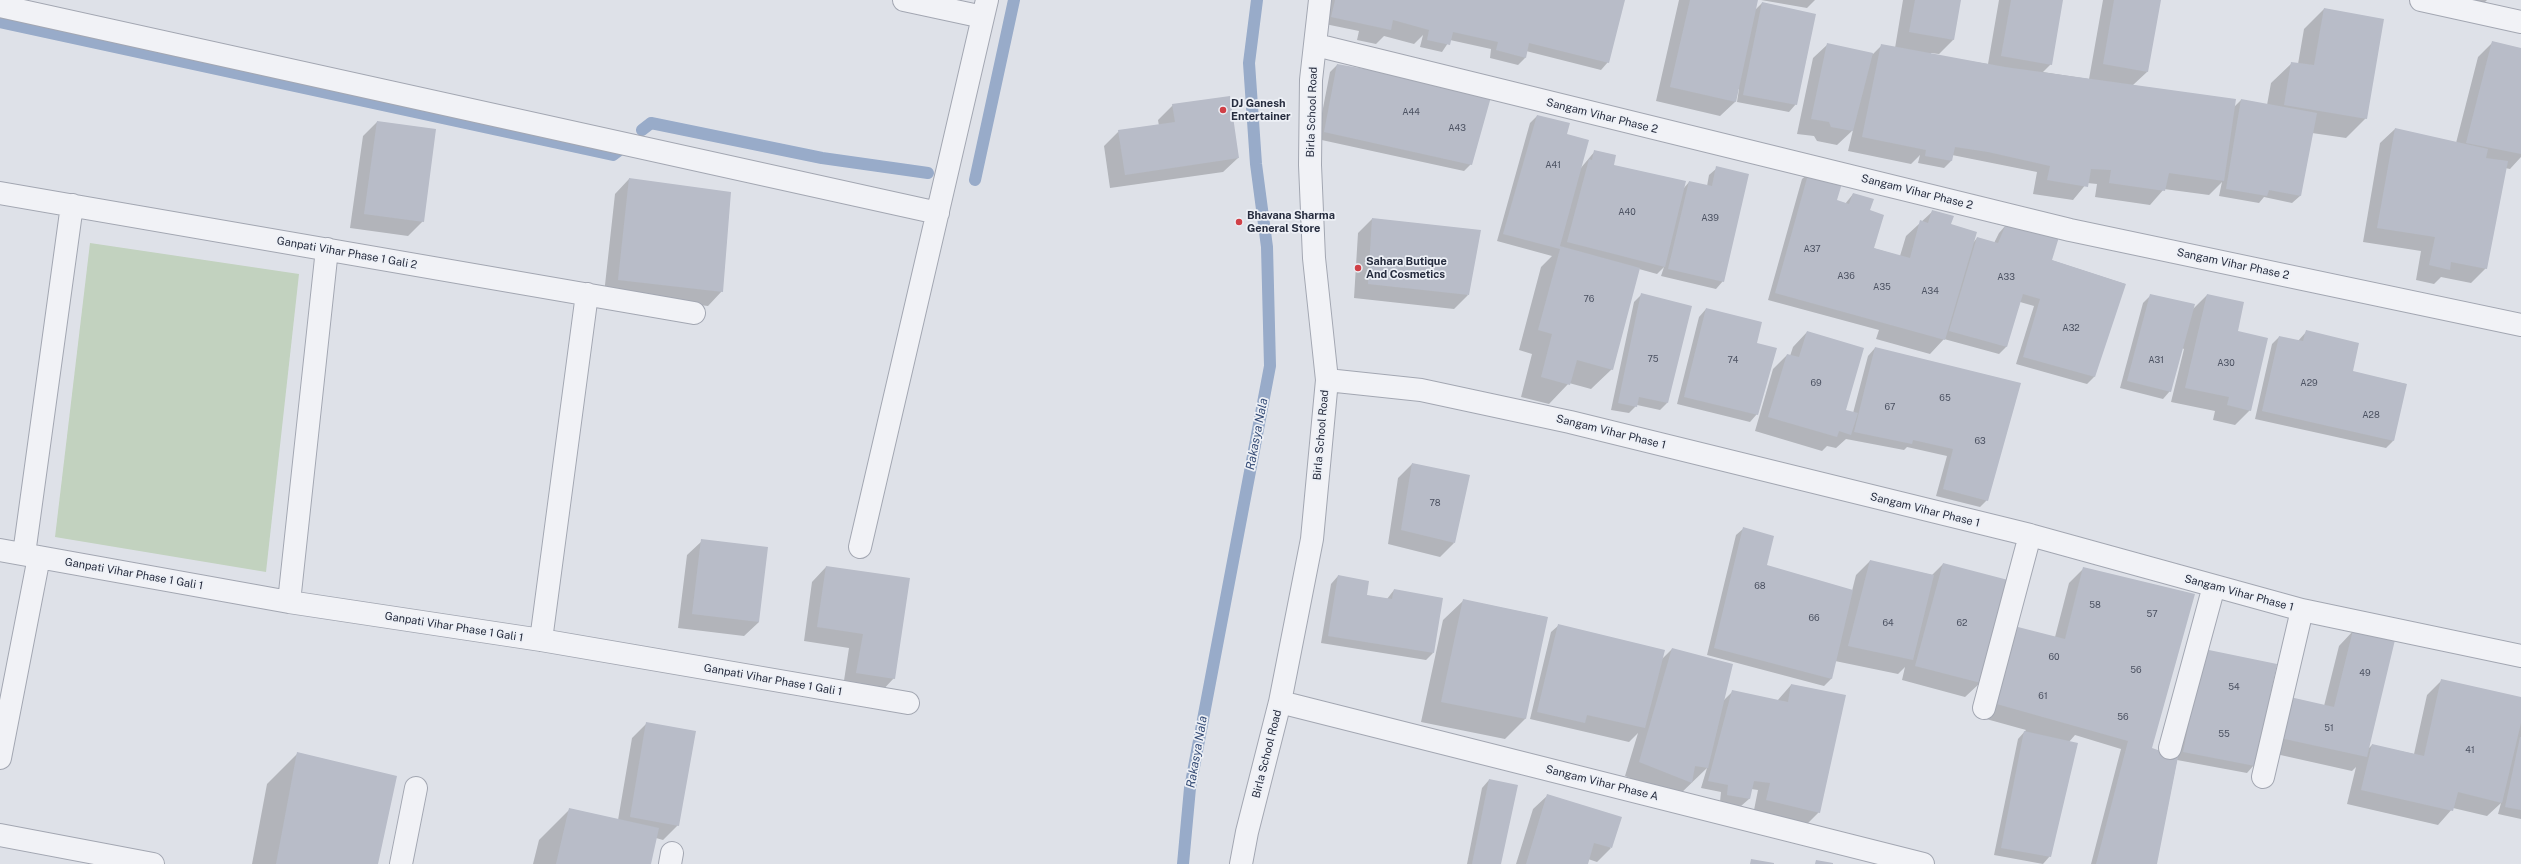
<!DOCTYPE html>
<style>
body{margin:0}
canvas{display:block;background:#dee1e8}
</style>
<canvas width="2521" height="864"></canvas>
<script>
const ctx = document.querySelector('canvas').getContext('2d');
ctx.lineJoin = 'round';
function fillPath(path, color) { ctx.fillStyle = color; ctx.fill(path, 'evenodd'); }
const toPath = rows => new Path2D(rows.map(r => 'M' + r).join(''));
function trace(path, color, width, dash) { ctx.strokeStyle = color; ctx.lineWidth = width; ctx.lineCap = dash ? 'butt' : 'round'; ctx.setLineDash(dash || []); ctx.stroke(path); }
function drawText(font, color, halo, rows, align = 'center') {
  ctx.font = font + ' "Public Sans",sans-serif'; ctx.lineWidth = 3.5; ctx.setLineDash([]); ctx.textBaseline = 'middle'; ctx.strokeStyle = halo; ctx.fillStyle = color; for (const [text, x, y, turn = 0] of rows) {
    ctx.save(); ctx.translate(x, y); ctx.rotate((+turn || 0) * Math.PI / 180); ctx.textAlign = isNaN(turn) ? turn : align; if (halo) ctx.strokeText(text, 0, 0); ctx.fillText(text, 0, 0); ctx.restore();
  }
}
fillPath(toPath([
 [90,243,299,274,266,572,55,537]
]), '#c2d2bf');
fillPath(toPath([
 [1330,0,1624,0,1608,62,1601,70,1526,51,1525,58,1518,65,1490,58,1491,49,1450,40,1442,52,1420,47,1423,35,1414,44,1384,36,1376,44,1357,40,1359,31,1325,24],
 [1679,0,1757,0,1755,10,1762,3,1796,104,1789,112,1737,102,1739,89,1738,89,1735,102,1720,116,1656,101],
 [1761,0,1815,0,1807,8],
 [1903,0,1960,0,1953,40,1939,54,1931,53,1931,55,1988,64,1999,0,2062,0,2051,64,2043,72,2089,79,2103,0,2160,0,2147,72,2133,85,2234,107,2241,100,2267,105,2271,83,2292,63,2298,64,2304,29,2324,9,2366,118,2346,138,2312,133,2300,196,2292,203,2264,197,2259,203,2219,196,2222,182,2209,195,2164,189,2150,205,2095,197,2097,184,2087,183,2073,200,2033,194,2037,172,1952,155,1951,161,1944,168,1918,163,1920,155,1911,164,1848,151,1853,130,1837,145,1817,141,1814,136,1797,134,1813,58,1828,44,1873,54,1882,45,1895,48],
 [2463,0,2487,0,2483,4],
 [2493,42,2521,49,2521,157,2510,169,2505,168,2486,268,2471,283,2441,277,2434,284,2416,280,2421,251,2363,242,2380,143,2395,129,2456,143,2478,57],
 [1337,65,1471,164,1464,171,1317,139,1330,72],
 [1173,105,1238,158,1223,172,1110,188,1104,146,1119,131,1159,126,1158,120],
 [1537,116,1566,135,1580,169,1595,151,1612,166,1684,188,1689,182,1707,186,1709,175,1717,168,1723,281,1716,289,1661,276,1664,267,1657,274,1639,269,1612,369,1591,389,1569,383,1549,404,1521,397,1532,354,1519,350,1541,267,1552,256,1497,241,1530,123],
 [377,122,423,221,408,236,350,228,363,136],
 [1810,172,1835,201,1845,204,1853,194,1869,211,1873,248,1900,256,1906,236,1933,211,1973,243,1977,238,1994,243,1999,233,2006,225,2051,260,2125,284,2094,377,2087,384,2016,364,2034,306,2020,302,2006,347,1999,354,1944,339,1930,354,1876,339,1879,330,1768,300,1802,179],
 [629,179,722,291,708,306,604,294,615,194],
 [1372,219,1468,295,1454,309,1354,298,1358,233],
 [1642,294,1691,307,1667,403,1660,410,1637,405,1629,413,1611,410,1634,302],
 [2151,295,2192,310,2207,295,2237,332,2250,410,2235,425,2213,420,2215,411,2171,402,2184,349,2182,348,2170,391,2163,399,2120,388,2143,303],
 [1706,309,1755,344,1757,414,1750,422,1677,404,1699,317],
 [1807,332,1844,410,1853,413,1868,356,1875,348,2020,384,1987,500,1980,507,1936,496,1947,456,1907,447,1904,450,1846,439,1836,448,1827,446,1822,451,1755,431,1773,369,1787,355,1790,356,1793,347],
 [2306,332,2352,372,2406,384,2393,441,2386,448,2255,419,2272,344,2279,337,2298,341],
 [1412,464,1454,543,1440,557,1388,544,1398,478],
 [1744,528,1766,566,1852,591,1856,575,1870,561,1932,575,1943,564,1980,683,1965,697,1902,680,1905,667,1898,674,1835,661,1831,679,1824,686,1707,655,1736,535],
 [702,541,759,622,744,636,678,628,687,555],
 [826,567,894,678,880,693,843,687,849,648,804,641,812,582],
 [2084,568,2151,749,2177,757,2197,658,2254,765,2247,773,2177,760,2156,864,2091,864,2121,749,2075,735,2069,742,2050,856,2043,864,1994,855,2018,739,2026,730,1979,717,2055,637,2069,583],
 [1338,576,1365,595,1387,599,1394,590,1433,653,1426,660,1321,643,1331,584],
 [1464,600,1546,617,1525,719,1505,739,1421,722,1443,620],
 [1559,625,1661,660,1672,649,1723,701,1732,692,1777,701,1791,685,1819,812,1805,826,1753,815,1758,790,1751,789,1749,799,1741,806,1720,802,1721,792,1701,788,1707,768,1677,797,1625,776,1638,733,1629,742,1530,719,1551,632],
 [2353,631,2368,749,2372,745,2414,754,2427,695,2442,680,2521,698,2521,819,2498,814,2501,803,2487,816,2453,808,2438,825,2347,804,2356,767,2352,771,2267,752,2276,712,2324,706,2339,646],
 [647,723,678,825,663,840,656,838,649,864,533,864,539,840,570,809,618,820,632,738],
 [298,753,377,864,252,864,267,784],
 [1489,780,1500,864,1467,864,1482,788],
 [1548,795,1611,848,1597,862,1588,859,1587,864,1516,864,1533,809]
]), '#0003');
trace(toPath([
 [0,22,613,155,621,149],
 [642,130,651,123,822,158,928,173],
 [975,180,1014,0],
 [1183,864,1190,788,1270,366,1267,247,1256,164,1249,63,1257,0]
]), '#98abc9', 12);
fillPath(toPath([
 [1335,0,1625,0,1609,63,1529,43,1526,58,1496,50,1498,42,1453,32,1450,45,1427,40,1429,30,1393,20,1391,30,1331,17],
 [1690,0,1758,0,1736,102,1670,87],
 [1915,0,1961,0,1954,40,1909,32],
 [2011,0,2063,0,2052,65,2001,56],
 [2114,0,2161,0,2148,72,2103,64],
 [1762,2,1816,14,1797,105,1743,95],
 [2324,8,2384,19,2367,119,2284,105,2291,62,2314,65],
 [2492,41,2521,48,2521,154,2466,143],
 [1827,43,1873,53,1853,131,1831,127,1829,122,1811,119],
 [1881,44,2005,67,2236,99,2224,181,2169,173,2165,191,2109,183,2111,170,2091,169,2088,187,2047,180,2050,166,1988,152,1955,147,1952,161,1925,156,1926,150,1862,137],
 [1337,64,1393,74,1491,97,1472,165,1324,132],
 [1230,96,1239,158,1125,175,1118,130,1175,122,1172,104],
 [2241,99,2317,113,2301,196,2269,190,2267,196,2226,189],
 [1537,115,1570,123,1567,134,1589,140,1560,246,1640,268,1613,370,1577,360,1570,385,1541,377,1552,334,1538,330,1560,249,1503,234],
 [377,121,436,129,424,222,364,214],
 [2395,128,2488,149,2486,158,2508,161,2487,269,2451,262,2450,270,2429,265,2435,237,2377,228],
 [1594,150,1616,155,1614,165,1686,181,1665,267,1567,242,1589,159,1592,160],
 [1716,166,1749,174,1724,282,1668,269,1689,181,1712,186],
 [1809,171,1843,180,1837,200,1849,204,1853,193,1874,199,1870,210,1884,215,1874,248,1910,258,1920,220,1928,223,1932,210,1954,216,1951,224,1977,232,1945,340,1775,293],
 [629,178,731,192,723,292,618,280],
 [1372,218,1481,230,1469,295,1368,284],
 [2006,224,2059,237,2052,260,2126,284,2095,377,2023,357,2040,299,2023,294,2007,347,1949,331,1977,237,1998,243],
 [1641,293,1692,306,1668,403,1639,397,1637,407,1618,403],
 [2150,294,2195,304,2171,392,2127,381],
 [2207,294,2244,302,2238,331,2268,338,2251,411,2227,405,2229,397,2185,388],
 [1706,308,1762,322,1757,343,1777,348,1758,415,1684,397],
 [2306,330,2359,343,2353,371,2407,384,2394,441,2262,411,2279,336,2303,341],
 [1807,331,1864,348,1846,410,1858,413,1851,435,1839,431,1837,437,1768,417,1787,354,1799,357],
 [1875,347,2021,383,1988,501,1943,489,1953,449,1913,440,1912,444,1854,432],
 [1412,463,1470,475,1455,543,1401,530],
 [1743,527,1774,536,1767,565,1853,590,1832,679,1714,648],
 [701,539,768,547,759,622,692,614],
 [1870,560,1934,575,1913,660,1848,646],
 [1943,563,2008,580,1981,683,1915,666],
 [826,566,910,578,895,679,856,673,863,634,817,627],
 [2083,567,2195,594,2152,748,2178,757,2157,864,2096,864,2128,741,1993,703,2014,626,2065,639],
 [1338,575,1369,581,1367,595,1392,599,1394,589,1443,598,1434,653,1328,636],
 [1463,599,1548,617,1526,719,1441,702],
 [1558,624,1665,650,1645,728,1587,715,1585,723,1537,712],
 [2353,630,2395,640,2367,757,2280,738,2290,697,2334,707],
 [1672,648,1733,664,1708,768,1695,766,1692,783,1639,762],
 [2204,649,2277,664,2255,766,2183,752],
 [2441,679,2521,697,2521,723,2502,803,2458,792,2453,811,2361,790,2372,744,2424,756],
 [1791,684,1846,695,1820,813,1766,800,1770,783,1754,781,1750,799,1727,795,1728,785,1708,781,1732,690,1788,702],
 [646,722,696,731,679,826,630,817],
 [2024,731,2078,743,2051,857,2001,848],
 [2520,737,2521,737,2521,810,2505,807],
 [297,752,397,776,378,864,276,864],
 [1489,779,1518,785,1501,864,1472,864],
 [1547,794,1622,817,1612,848,1594,843,1588,864,1526,864],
 [569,808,659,828,651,864,556,864],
 [1751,859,1774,863,1774,864,1750,864],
 [1816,860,1833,863,1833,864,1815,864]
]), '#b8bcc8');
const minor = toPath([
 [904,0,983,17,987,0],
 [2421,0,2521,22],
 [0,6,938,213],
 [1316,45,2070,230,2521,325],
 [0,193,694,313],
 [1327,380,1421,390,1570,422,2030,535,2302,610,2521,656],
 [860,547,983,17],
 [0,550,289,602,541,640,908,703],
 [24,554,72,205],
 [289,602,327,249],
 [541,640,587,294],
 [1280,702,1923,864],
 [1984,708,2030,535],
 [2170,748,2214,586],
 [0,758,39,557],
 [2263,777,2302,610],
 [0,835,153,864],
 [401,864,416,788],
 [670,864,672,853],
 [1241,864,1247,832,1280,702,1312,539,1327,380,1314,258,1310,165,1311,80,1320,0]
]);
trace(minor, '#a3a7b2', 24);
trace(minor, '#f1f2f6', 22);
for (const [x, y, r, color] of [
 [1223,110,4,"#d04047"],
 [1239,222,4,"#d04047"],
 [1358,268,4,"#d04047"]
]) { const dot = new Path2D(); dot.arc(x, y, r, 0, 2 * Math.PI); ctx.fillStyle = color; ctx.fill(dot); trace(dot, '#edf0f6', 1.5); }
drawText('9px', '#4b5161', null, [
 ["A44",1411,112],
 ["A43",1457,128],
 ["A41",1553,165],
 ["A40",1627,212],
 ["A39",1710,218],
 ["A37",1812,249],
 ["A36",1846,276],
 ["A33",2006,277],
 ["A35",1882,287],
 ["A34",1930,291],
 ["76",1589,299],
 ["A32",2071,328],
 ["75",1653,359],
 ["74",1733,360],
 ["A31",2156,360],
 ["A30",2226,363],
 ["69",1816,383],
 ["A29",2309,383],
 ["65",1945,398],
 ["67",1890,407],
 ["A28",2371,415],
 ["63",1980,441],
 ["78",1435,503],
 ["68",1760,586],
 ["58",2095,605],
 ["57",2152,614],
 ["66",1814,618],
 ["64",1888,623],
 ["62",1962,623],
 ["60",2054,657],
 ["56",2136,670],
 ["49",2365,673],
 ["54",2234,687],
 ["61",2043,696],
 ["56",2123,717],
 ["51",2329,728],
 ["55",2224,734],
 ["41",2470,750]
]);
drawText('bold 11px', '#272d3f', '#edf0f6', [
 ["DJ Ganesh",1231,104],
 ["Entertainer",1231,117],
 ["Bhavana Sharma",1247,216],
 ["General Store",1247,229],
 ["Sahara Butique",1366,262],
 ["And Cosmetics",1366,275]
], 'left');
drawText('11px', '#272d3f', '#edf0f6', [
 ["Birla School Road",1312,112,-88],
 ["Sangam Vihar Phase 2",1602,116,14],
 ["Sangam Vihar Phase 2",1917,192,14],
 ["Ganpati Vihar Phase 1 Gali 2",347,253,10],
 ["Sangam Vihar Phase 2",2233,264,12],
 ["Sangam Vihar Phase 1",1611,432,14],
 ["Birla School Road",1321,435,-85],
 ["Sangam Vihar Phase 1",1925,510,14],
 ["Ganpati Vihar Phase 1 Gali 1",134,574,10],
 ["Sangam Vihar Phase 1",2239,593,15],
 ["Ganpati Vihar Phase 1 Gali 1",454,627,9],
 ["Ganpati Vihar Phase 1 Gali 1",773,680,10],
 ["Birla School Road",1267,754,-76],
 ["Sangam Vihar Phase A",1602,783,14]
]);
drawText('italic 12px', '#314873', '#edf0f6', [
 ["Rakasya Nala",1257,434,-79],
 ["Rakasya Nala",1197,752,-80]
]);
</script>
